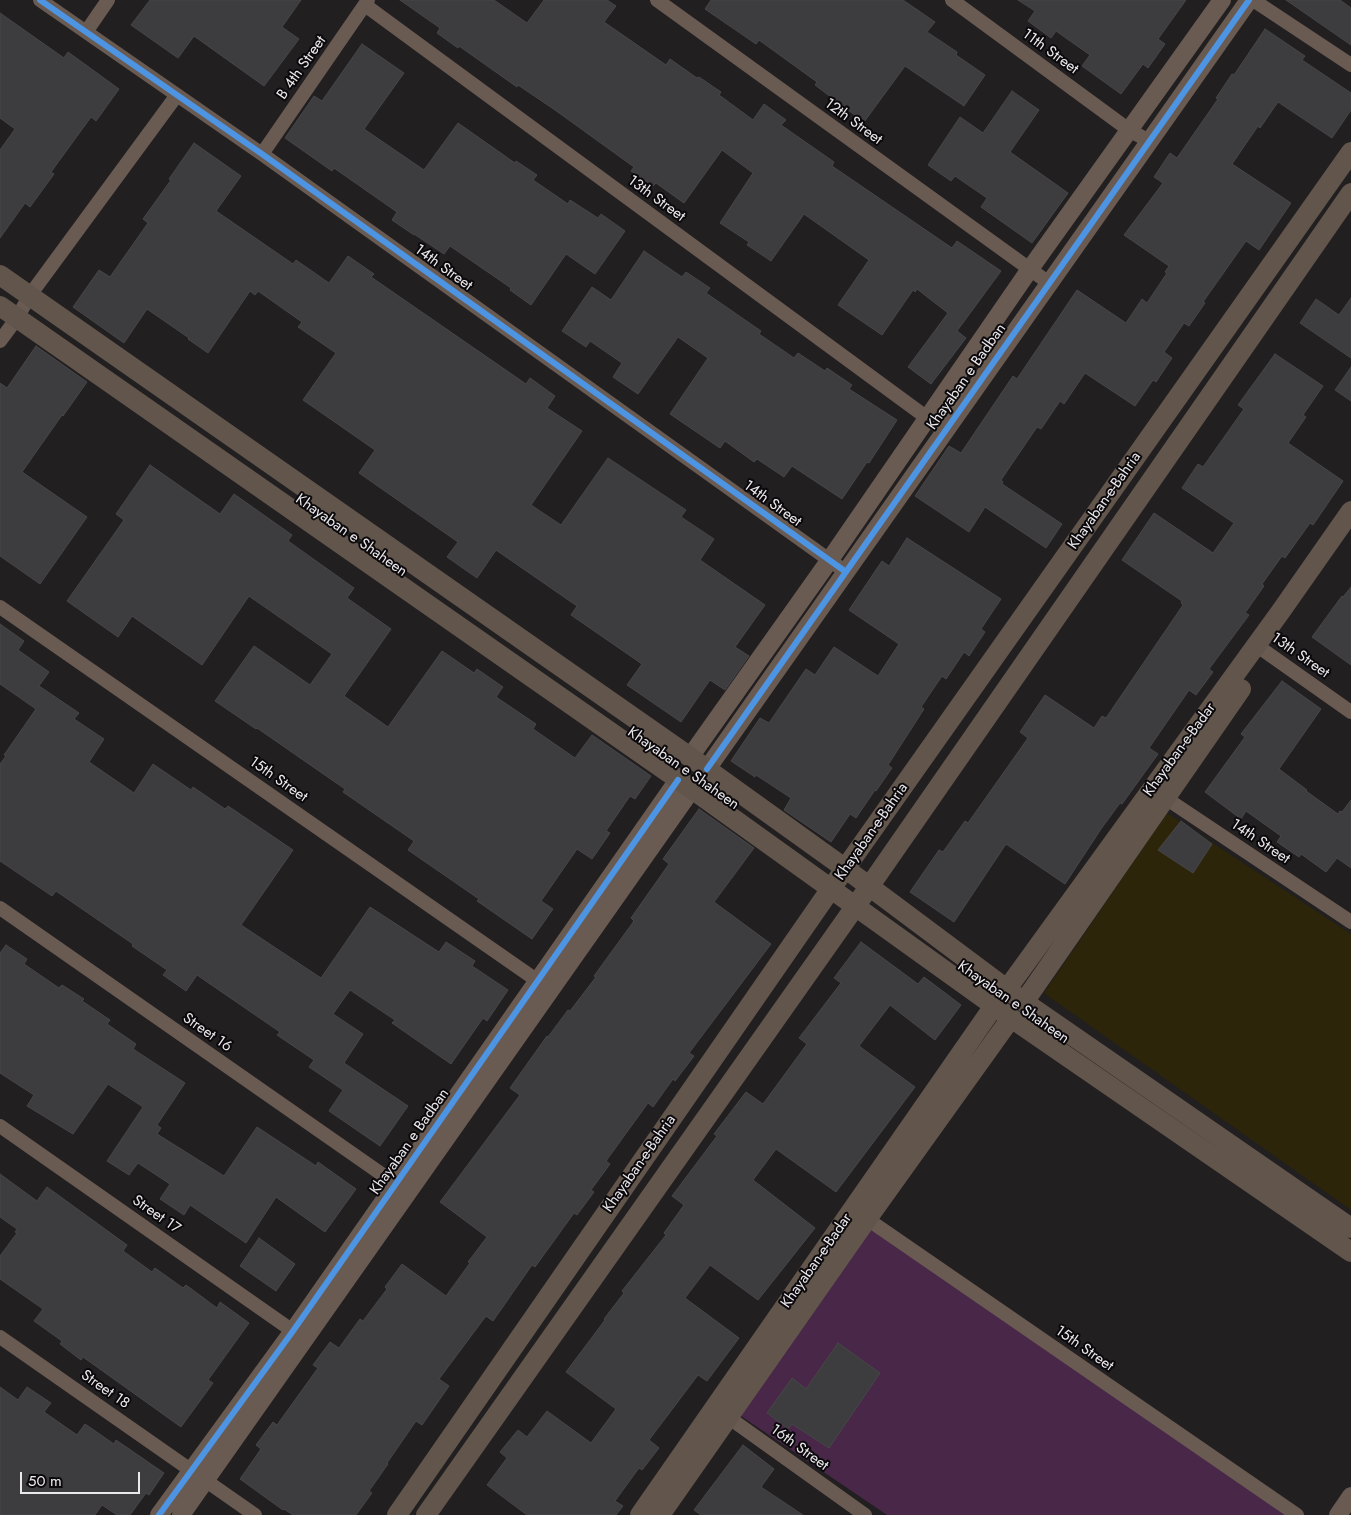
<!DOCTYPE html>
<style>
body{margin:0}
#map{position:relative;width:1351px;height:1515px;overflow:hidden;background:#221f21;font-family:Jost,sans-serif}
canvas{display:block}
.scale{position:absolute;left:20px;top:1472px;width:120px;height:22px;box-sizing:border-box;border:2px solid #ece9ec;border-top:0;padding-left:6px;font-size:15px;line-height:18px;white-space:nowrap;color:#ece9ec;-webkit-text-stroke:4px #0b090b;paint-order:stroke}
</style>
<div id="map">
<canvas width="1351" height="1515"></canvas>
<div class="scale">50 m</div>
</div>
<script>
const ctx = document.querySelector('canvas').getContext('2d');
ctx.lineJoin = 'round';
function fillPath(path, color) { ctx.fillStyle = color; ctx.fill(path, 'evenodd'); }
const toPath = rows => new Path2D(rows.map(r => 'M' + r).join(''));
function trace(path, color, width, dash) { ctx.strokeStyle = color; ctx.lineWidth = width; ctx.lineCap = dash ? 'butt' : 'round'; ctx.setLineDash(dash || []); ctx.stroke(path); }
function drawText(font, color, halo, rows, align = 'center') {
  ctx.font = font + ' Jost,sans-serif'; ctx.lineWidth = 4; ctx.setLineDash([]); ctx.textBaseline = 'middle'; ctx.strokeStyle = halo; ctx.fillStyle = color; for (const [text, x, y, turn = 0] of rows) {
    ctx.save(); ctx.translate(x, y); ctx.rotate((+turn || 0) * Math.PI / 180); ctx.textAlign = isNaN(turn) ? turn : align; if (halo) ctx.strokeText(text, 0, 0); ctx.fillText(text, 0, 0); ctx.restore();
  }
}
fillPath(toPath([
 [870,1228,1289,1515,887,1515,741,1416]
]), '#482748');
fillPath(toPath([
 [1167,813,1351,934,1351,1210,1044,993]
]), '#2c2509');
const building = toPath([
 [150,0,301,0,282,27,299,39,264,86,194,36,178,58,131,25,150,0],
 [400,0,494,0,527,23,544,0,607,0,616,6,604,22,666,65,670,59,697,78,699,77,721,92,719,95,753,120,764,104,786,120,781,125,834,162,832,166,952,248,957,241,1001,271,957,331,966,338,931,384,908,367,948,313,917,289,915,292,913,290,882,335,838,305,869,260,804,214,771,261,747,245,749,242,720,223,753,173,722,150,684,203,656,183,653,186,631,171,634,167,555,110,518,85,517,87,459,46,458,48,437,33,440,28,400,0],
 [711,0,903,0,935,22,927,32,957,52,956,55,985,75,964,106,905,66,864,122,815,85,817,82,759,40,756,44,705,9,711,0],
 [1018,0,1186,0,1158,39,1165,44,1148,68,1143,64,1121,94,1082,66,1090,55,1056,31,1051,38,1028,21,1035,11,1018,0],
 [1286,0,1340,0,1351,8,1351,45,1286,0],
 [0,13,64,58,68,52,119,89,96,121,91,117,51,172,54,174,30,207,25,203,0,238,0,150,15,129,0,118,0,13],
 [1265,29,1305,56,1302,60,1351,93,1351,110,1332,138,1278,102,1260,128,1258,126,1232,164,1291,203,1259,250,1246,241,1203,302,1205,303,1189,326,1184,323,1164,352,1172,358,1156,382,1153,380,1135,406,1085,373,1064,404,1060,401,1041,429,1037,427,1001,480,1003,482,1002,484,1062,524,1046,548,985,507,969,532,915,496,949,446,961,453,1013,376,1017,379,1077,290,1126,323,1142,299,1147,303,1167,273,1165,272,1169,266,1124,235,1163,183,1154,177,1170,153,1177,158,1218,99,1216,98,1232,74,1234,75,1265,29],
 [362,44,404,73,364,129,424,170,458,123,515,163,516,161,537,175,533,180,568,204,570,200,598,218,601,214,625,231,595,274,566,254,531,305,510,290,511,288,450,246,444,254,414,234,414,235,392,220,397,212,334,168,332,171,285,138,314,96,322,101,362,44],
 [1012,91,1039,110,1010,152,1068,193,1032,243,981,207,987,198,955,176,951,181,928,165,960,117,983,133,1012,91],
 [194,143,241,176,216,211,293,264,296,260,329,283,348,256,374,274,371,277,526,384,530,378,555,396,547,408,582,431,531,505,561,525,608,458,686,510,681,517,714,539,700,560,765,605,735,647,749,656,725,690,710,680,681,722,627,685,642,664,571,615,577,606,496,550,477,578,447,557,458,542,359,473,375,450,303,400,336,353,298,327,302,322,258,291,255,295,250,291,208,353,188,339,189,338,147,309,124,343,73,307,99,270,110,277,148,223,143,219,171,180,169,179,194,143],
 [644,251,682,277,686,272,710,288,706,293,761,331,759,334,794,358,798,353,825,371,827,368,852,385,849,389,897,420,869,463,867,462,842,499,792,466,784,477,757,459,754,462,725,441,720,448,670,414,708,358,678,337,638,394,613,377,622,363,590,341,586,347,562,331,592,287,611,300,644,251],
 [1351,298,1351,358,1300,323,1316,299,1339,315,1351,298],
 [36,346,87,382,63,416,62,415,22,472,87,517,40,584,0,556,0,383,7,388,36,346],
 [1275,354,1323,386,1303,415,1306,417,1288,443,1343,481,1313,525,1310,523,1285,558,1282,556,1262,584,1264,586,1245,613,1249,615,1209,669,1213,672,1196,695,1189,690,1149,748,1158,754,1122,804,1120,803,1101,829,1065,884,1006,844,954,922,910,892,939,850,943,852,965,821,968,823,1028,738,1020,732,1045,695,1094,728,1102,716,1106,718,1183,605,1181,603,1182,601,1122,560,1154,513,1213,553,1234,523,1182,488,1198,464,1203,467,1244,409,1238,405,1275,354],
 [1351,367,1351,401,1335,390,1351,367],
 [150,465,220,514,234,494,292,535,288,541,354,588,347,598,391,629,344,696,388,727,442,651,474,673,477,669,503,687,496,697,536,724,533,729,575,758,592,735,651,776,635,799,630,796,606,831,610,833,592,859,577,849,541,901,553,909,532,939,477,901,479,899,408,850,414,841,343,792,345,789,257,728,256,729,215,701,254,646,310,685,332,654,249,596,202,665,132,616,118,637,67,601,124,520,116,514,150,465],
 [907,538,1001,599,981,629,985,632,969,656,964,652,946,679,942,676,921,707,924,709,888,765,892,768,876,791,875,790,856,818,850,814,831,842,784,810,791,798,756,775,755,777,731,761,760,718,769,723,806,669,815,675,834,647,878,676,899,644,849,610,882,561,889,566,907,538],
 [1351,587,1351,665,1312,637,1342,596,1343,597,1351,587],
 [0,624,24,641,18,650,49,672,39,686,79,713,74,719,104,739,89,762,134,793,153,764,191,790,193,787,225,809,228,806,293,850,241,925,321,978,370,907,439,952,446,942,475,961,472,966,508,990,487,1021,483,1018,451,1064,392,1023,395,1020,350,990,333,1014,363,1034,344,1063,408,1106,380,1146,329,1111,343,1090,309,1067,314,1060,277,1035,280,1032,197,975,186,991,163,975,167,970,132,946,133,944,56,891,52,896,0,861,0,764,6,756,4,755,36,709,0,684,0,624],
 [1282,681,1321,709,1279,769,1307,790,1306,791,1338,814,1340,811,1342,812,1351,800,1351,868,1337,858,1326,872,1301,854,1299,857,1277,842,1281,836,1246,811,1241,819,1205,792,1245,737,1241,734,1282,681],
 [699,809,754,848,714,902,771,944,689,1053,694,1056,675,1081,673,1079,653,1107,648,1103,606,1161,610,1164,591,1190,594,1192,577,1215,574,1213,535,1267,532,1265,493,1321,486,1316,439,1379,449,1386,422,1425,416,1421,387,1463,388,1464,369,1491,372,1493,356,1515,293,1515,284,1509,283,1510,240,1479,261,1449,256,1445,273,1422,277,1425,318,1368,313,1365,330,1342,339,1348,360,1319,363,1321,387,1289,385,1287,402,1264,446,1296,470,1263,468,1262,487,1237,440,1202,520,1095,510,1088,547,1036,548,1037,568,1010,570,1011,596,977,594,976,634,921,631,918,669,864,663,859,699,809],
 [1181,821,1212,844,1193,873,1158,850,1181,821],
 [861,942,918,984,924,977,961,1005,935,1040,890,1005,859,1046,915,1087,836,1192,776,1149,753,1180,815,1228,758,1300,710,1265,685,1298,739,1338,707,1381,698,1375,649,1440,659,1448,642,1470,639,1468,615,1501,623,1506,616,1515,527,1515,487,1485,507,1458,500,1452,518,1430,527,1437,547,1411,591,1443,616,1409,566,1372,605,1320,604,1319,624,1293,622,1291,666,1235,664,1233,684,1205,672,1196,717,1136,714,1134,746,1092,763,1104,807,1044,799,1038,841,983,834,978,861,942],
 [6,945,27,959,24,964,59,988,62,985,84,999,82,1001,110,1020,107,1024,136,1044,133,1049,185,1083,157,1125,161,1128,157,1134,224,1176,257,1127,316,1166,318,1162,356,1189,325,1232,276,1197,246,1243,190,1205,184,1215,160,1199,170,1184,138,1163,129,1175,107,1161,143,1107,108,1084,73,1134,27,1106,34,1095,0,1073,0,953,6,945],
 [0,1174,37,1201,47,1187,127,1245,123,1251,152,1272,155,1268,183,1288,186,1285,217,1308,220,1302,249,1323,208,1380,213,1383,181,1427,83,1357,81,1360,60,1344,62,1341,34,1321,43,1309,0,1279,0,1256,17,1233,15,1232,17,1229,0,1217,0,1174],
 [259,1238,295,1264,276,1291,240,1266,259,1238],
 [838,1343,880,1373,829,1448,792,1424,788,1429,767,1413,792,1378,806,1389,838,1343],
 [0,1387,18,1400,27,1387,51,1403,44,1412,77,1435,85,1424,114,1444,116,1440,164,1473,149,1495,146,1493,130,1515,117,1515,102,1505,95,1515,0,1515,0,1387],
 [743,1445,774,1469,761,1487,803,1515,701,1515,694,1510,743,1445]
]);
fillPath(building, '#3d3c3e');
trace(building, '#474648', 1);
trace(toPath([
 [40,0,262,154,846,572],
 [657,0,1049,283],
 [952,0,1129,130,1149,141],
 [1253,0,1351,65],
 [365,5,945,431],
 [86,32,108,0],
 [262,154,368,0],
 [0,341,17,318,30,295,177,95],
 [0,607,545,986],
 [1256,645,1351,712],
 [1158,793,1351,922],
 [0,908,403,1189],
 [0,1126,300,1336],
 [860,1214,1297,1515],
 [0,1337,255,1515],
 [721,1412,865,1515]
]), '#695b52', 14);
trace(toPath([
 [690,757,829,561,1030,269,1222,0],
 [707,769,1249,0],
 [159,1515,293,1331,678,780],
 [181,1515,692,789],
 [1338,1515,1351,1496]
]), '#695b52', 18);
trace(toPath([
 [0,275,690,757,846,869,1024,1002,1351,1228],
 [0,306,692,789,1011,1018,1351,1252],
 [1007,989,1281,611,1351,511],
 [1024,1002,1241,689],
 [397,1515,830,890,1351,152],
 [426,1515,869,887,1351,193],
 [640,1515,994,1006],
 [660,1515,867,1219,1011,1018]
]), '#62554c', 20);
trace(toPath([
 [40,0,262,154,846,572],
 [707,769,1249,0],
 [159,1515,293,1331,678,780]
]), '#4d94e3', 6);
drawText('15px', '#ece9ec', '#0b090b', [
 ["11th Street",1050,52,36],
 ["B 4th Street",302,68,-55],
 ["12th Street",853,122,36],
 ["13th Street",656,199,36],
 ["14th Street",443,268,36],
 ["Khayaban e Badban",967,377,-55],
 ["Khayaban-e-Bahria",1105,501,-55],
 ["14th Street",772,504,36],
 ["Khayaban e Shaheen",351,536,35],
 ["13th Street",1300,656,35],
 ["Khayaban-e-Badar",1180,750,-54],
 ["Khayaban e Shaheen",683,769,35],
 ["15th Street",278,780,35],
 ["Khayaban-e-Bahria",872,832,-55],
 ["14th Street",1260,842,34],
 ["Khayaban e Shaheen",1013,1003,35],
 ["Street 16",207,1033,35],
 ["Khayaban e Badban",410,1142,-55],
 ["Khayaban-e-Bahria",640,1164,-55],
 ["Street 17",156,1215,35],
 ["Khayaban-e-Badar",817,1261,-55],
 ["15th Street",1084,1349,35],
 ["Street 18",105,1390,35],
 ["16th Street",799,1448,36]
]);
</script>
